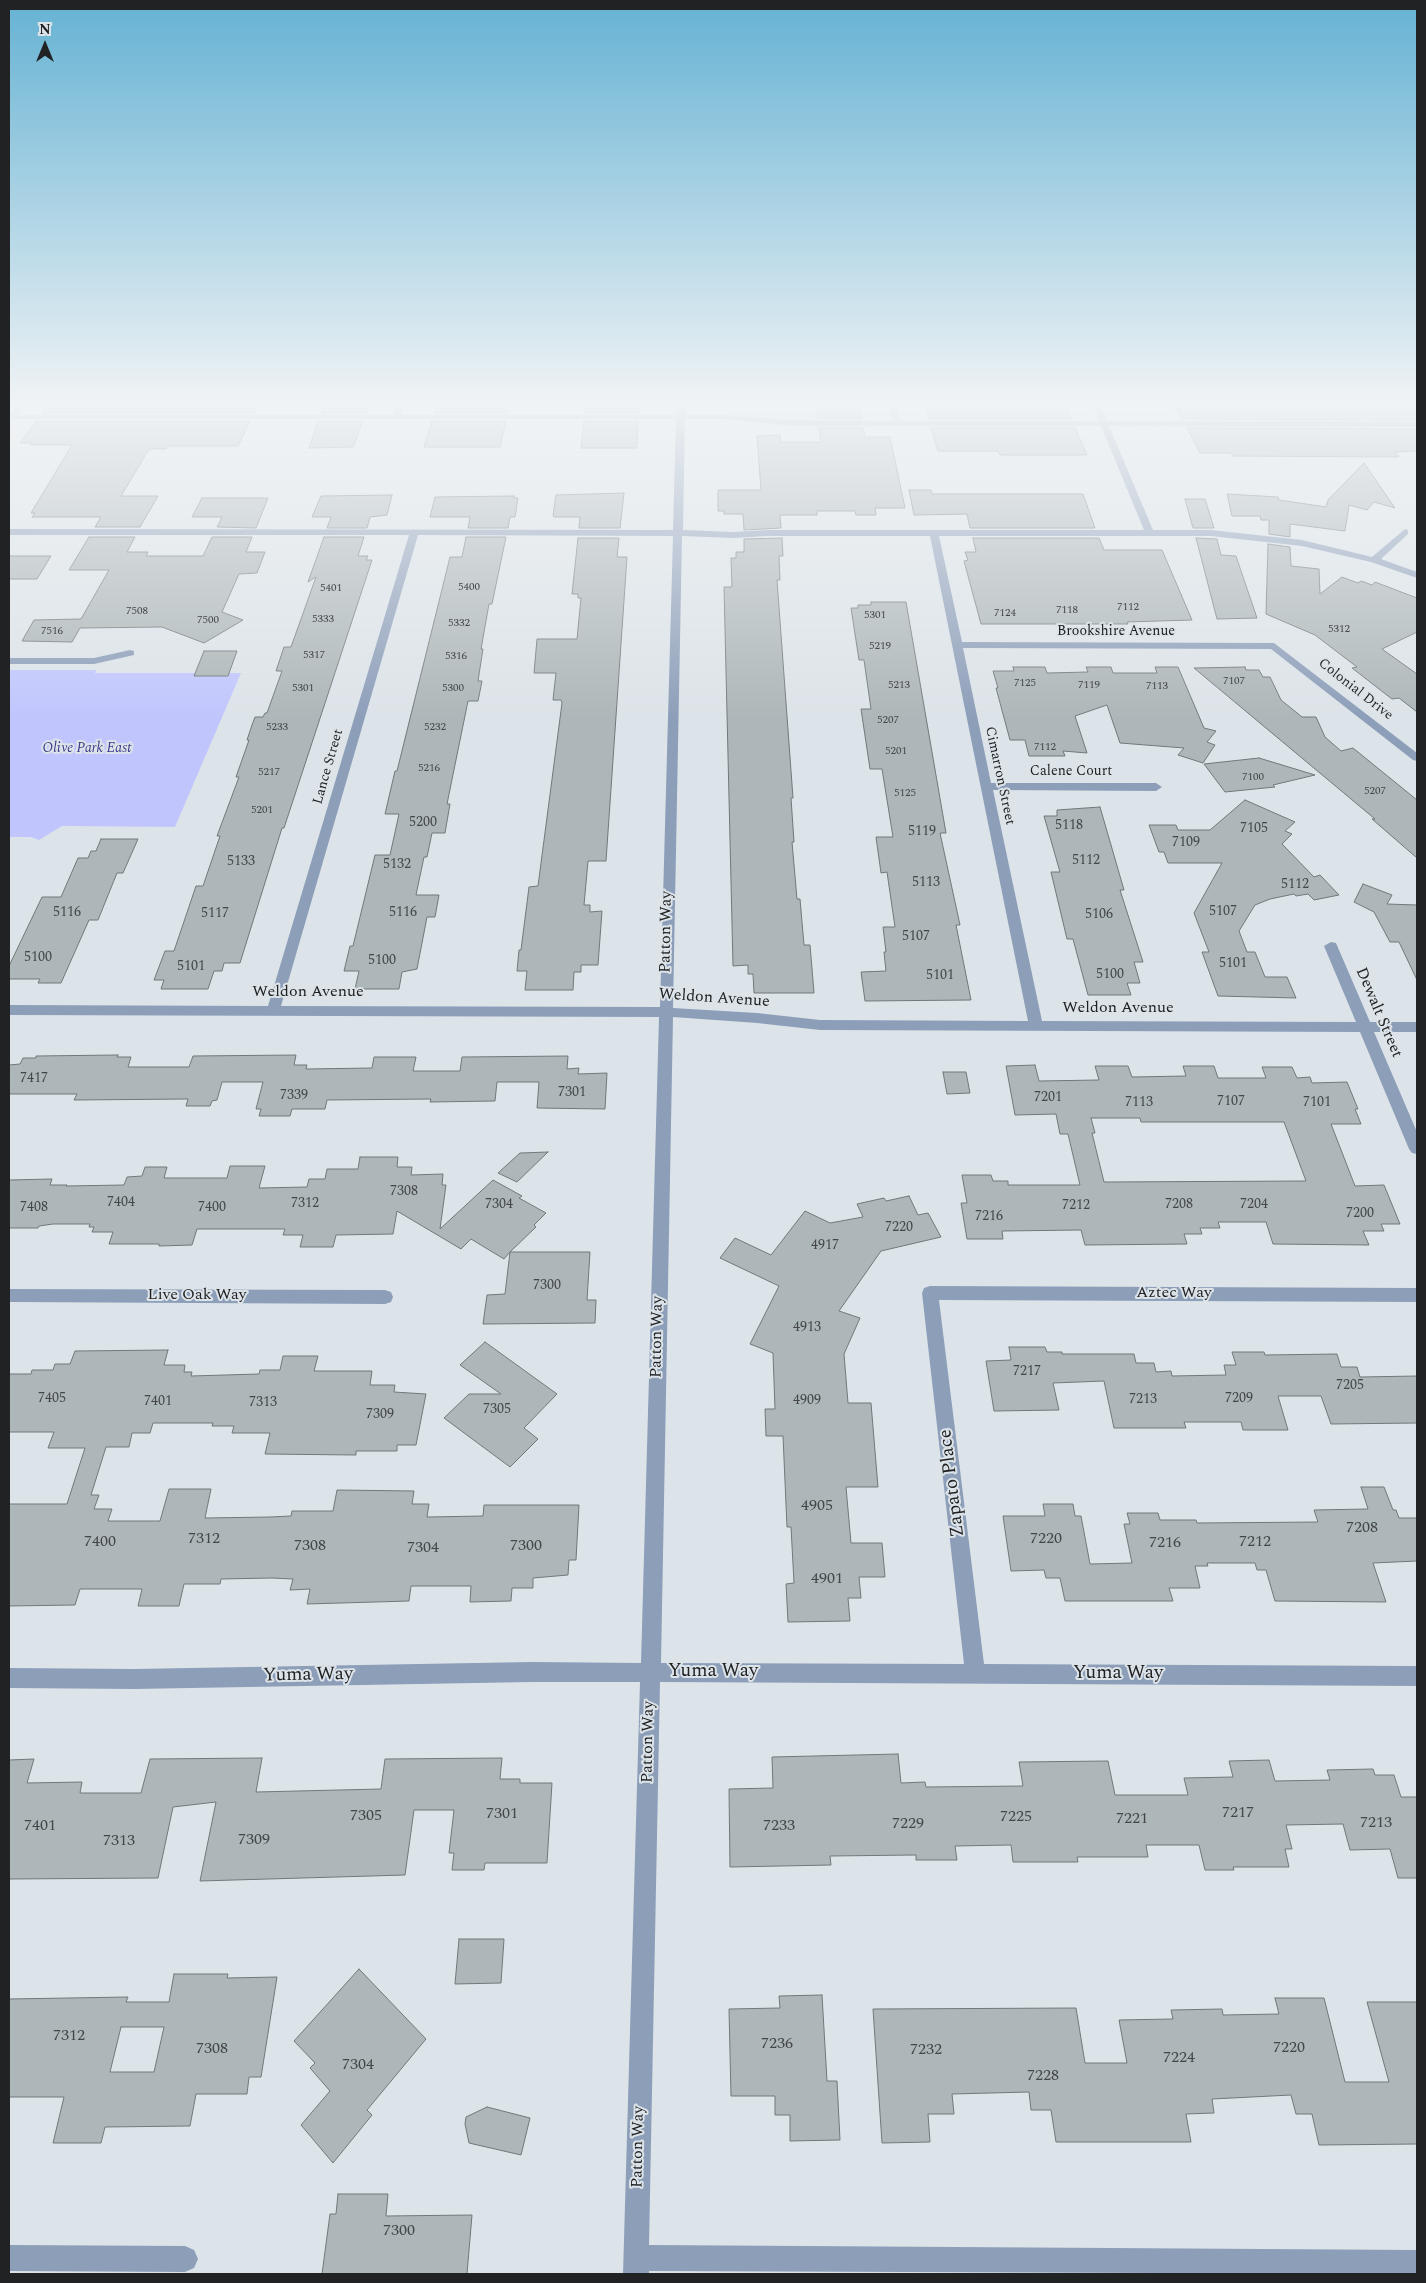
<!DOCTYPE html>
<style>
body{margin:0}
#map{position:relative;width:1426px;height:2283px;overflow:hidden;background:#dde4e9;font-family:Spectral,serif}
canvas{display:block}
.frame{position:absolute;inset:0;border:10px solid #202224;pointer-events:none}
.north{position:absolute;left:20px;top:20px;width:50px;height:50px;-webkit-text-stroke:4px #dde4e9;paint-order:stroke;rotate:0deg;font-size:14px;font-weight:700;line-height:20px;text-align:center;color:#202224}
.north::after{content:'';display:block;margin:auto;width:18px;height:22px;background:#202224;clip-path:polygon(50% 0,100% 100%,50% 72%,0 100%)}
</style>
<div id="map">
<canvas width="1426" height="2283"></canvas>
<div class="frame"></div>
<div class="north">N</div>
</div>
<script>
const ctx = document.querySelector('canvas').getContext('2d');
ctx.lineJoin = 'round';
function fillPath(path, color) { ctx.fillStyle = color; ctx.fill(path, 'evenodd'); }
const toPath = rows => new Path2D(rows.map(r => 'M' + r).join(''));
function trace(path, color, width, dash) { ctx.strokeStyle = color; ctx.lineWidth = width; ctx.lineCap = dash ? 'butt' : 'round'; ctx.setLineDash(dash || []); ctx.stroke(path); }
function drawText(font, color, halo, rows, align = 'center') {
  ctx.font = font + ' Spectral,serif'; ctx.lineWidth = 4; ctx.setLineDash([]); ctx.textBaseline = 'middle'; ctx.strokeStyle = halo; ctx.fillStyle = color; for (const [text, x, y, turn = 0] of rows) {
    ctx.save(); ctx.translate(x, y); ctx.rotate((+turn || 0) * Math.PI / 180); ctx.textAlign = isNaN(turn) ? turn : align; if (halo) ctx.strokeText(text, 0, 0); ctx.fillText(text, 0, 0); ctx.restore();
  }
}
fillPath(toPath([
 [9,670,96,670,95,673,241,673,175,827,62,826,39,840,31,837,9,837]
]), '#c0c6fd');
const building = toPath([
 [51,400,261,400,254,413,42,413,51,400],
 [329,400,371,400,366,413,321,413,325,404,328,404,329,400],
 [438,400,510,400,507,413,434,413,438,400],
 [599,400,640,400,639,413,584,413,586,401,599,401,599,400],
 [819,400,858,400,862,419,818,418,816,405,820,405,819,400],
 [924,400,955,400,957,405,967,405,968,408,1025,408,1023,405,1034,405,1032,400,1063,400,1072,419,929,419,924,400],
 [1171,400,1417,400,1417,420,1182,419,1171,400],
 [36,421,250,421,238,446,168,446,166,449,149,449,121,496,158,496,140,527,95,527,101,517,32,517,35,513,31,513,72,445,30,445,32,443,20,443,36,421],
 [318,421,363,421,353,447,309,448,318,421],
 [432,421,506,421,500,447,424,447,432,421],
 [584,421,638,421,637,448,581,448,584,421],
 [819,428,863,428,865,437,890,437,905,508,875,508,876,515,856,515,855,511,817,511,817,515,780,515,781,528,744,530,743,514,724,514,724,511,718,511,718,490,761,490,757,436,780,435,781,442,821,442,819,428],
 [931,428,1075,428,1087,455,1000,455,998,451,938,451,931,428],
 [1187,428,1417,429,1417,451,1395,452,1399,457,1233,456,1231,453,1200,453,1187,428],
 [1364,463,1395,508,1374,502,1367,510,1349,505,1345,531,1290,524,1290,537,1269,534,1269,520,1261,520,1260,516,1232,516,1227,494,1278,497,1279,500,1326,507,1328,500,1364,463],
 [909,490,931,490,932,494,1083,494,1095,528,970,528,967,514,914,515,909,490],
 [624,493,620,528,579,528,580,517,554,517,553,516,556,495,624,493],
 [392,495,387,515,370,517,367,528,327,528,331,517,312,517,321,496,392,495],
 [514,496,514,498,518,498,515,517,510,517,508,528,468,528,470,517,430,517,435,497,514,496],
 [202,498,268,498,256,528,217,527,222,517,192,517,202,498],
 [1185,499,1205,499,1214,528,1193,528,1185,499],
 [89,537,135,537,127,552,148,552,146,556,203,556,212,537,252,537,246,552,265,552,257,573,239,574,222,612,243,620,204,643,162,627,80,628,72,642,22,641,34,620,81,619,109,570,69,570,89,537],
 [324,537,364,537,358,556,368,556,366,560,372,560,284,828,282,828,240,963,224,963,222,971,214,971,208,989,161,989,164,980,154,980,165,951,174,951,196,886,203,886,220,836,217,836,239,777,236,777,249,740,247,740,252,725,255,717,263,717,265,713,267,713,282,671,276,671,284,647,291,647,316,577,308,582,324,537],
 [466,537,506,537,492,604,489,604,481,649,483,649,478,681,482,681,478,701,468,701,447,804,450,804,445,833,432,833,427,857,424,857,416,895,439,895,435,917,427,917,417,969,402,972,399,989,355,989,359,971,344,971,350,946,353,946,375,855,390,855,399,814,385,814,395,771,397,771,450,557,462,557,466,537],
 [578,538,619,538,617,557,627,557,606,861,588,861,584,905,590,905,590,912,602,911,598,965,581,965,581,972,574,972,573,990,525,990,527,971,517,971,519,950,521,950,529,887,538,886,562,703,561,700,553,700,556,673,534,673,537,639,577,639,581,598,578,598,578,594,572,594,578,538],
 [782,538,783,556,779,556,780,580,777,580,793,798,791,798,794,842,792,842,797,899,800,899,804,945,810,945,814,993,754,993,753,974,748,974,748,965,733,966,724,587,732,587,731,558,736,558,736,552,744,552,744,539,782,538],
 [973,538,1099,538,1104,550,1162,550,1192,620,1127,622,1128,624,981,624,964,561,968,560,965,552,976,552,973,538],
 [1196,538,1217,539,1221,555,1236,556,1257,618,1217,619,1196,538],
 [1268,544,1290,547,1291,566,1319,569,1320,594,1342,577,1358,583,1361,581,1372,585,1375,582,1417,598,1417,632,1382,649,1417,674,1417,712,1399,698,1392,699,1352,668,1357,667,1315,635,1266,614,1268,544],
 [9,556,51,556,37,579,9,579,9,556],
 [871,602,906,602,946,833,940,833,960,925,956,925,971,1000,865,1001,861,972,886,971,884,952,886,952,883,927,895,927,887,872,881,873,876,837,893,837,882,769,870,769,861,709,871,709,864,660,859,660,851,608,858,608,858,605,871,605,871,602],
 [204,651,237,651,228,676,194,676,204,651],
 [1013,667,1045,667,1047,673,1088,672,1086,667,1111,667,1113,673,1157,673,1155,667,1178,667,1204,728,1216,731,1207,742,1215,745,1203,763,1178,755,1184,748,1120,743,1107,705,1075,716,1087,753,1063,751,1065,756,1029,756,1025,740,1010,740,996,688,998,688,993,671,1014,671,1013,667],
 [1245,667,1246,670,1259,670,1263,677,1270,677,1281,700,1302,717,1316,717,1325,737,1341,751,1353,748,1417,800,1417,858,1372,819,1375,819,1194,668,1245,667],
 [1259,758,1315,775,1273,785,1275,787,1225,792,1204,764,1259,758],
 [1245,800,1295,822,1285,831,1292,834,1282,844,1314,877,1320,875,1339,895,1314,900,1308,894,1296,896,1294,894,1270,899,1255,905,1239,931,1247,952,1255,952,1265,977,1287,977,1296,998,1218,996,1202,952,1209,952,1194,913,1222,863,1168,863,1164,852,1159,852,1149,825,1176,825,1178,830,1210,830,1245,800],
 [1100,807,1124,890,1120,890,1143,962,1134,962,1140,983,1127,983,1131,995,1088,995,1073,939,1067,939,1051,872,1060,872,1044,816,1057,816,1057,810,1100,807],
 [101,839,138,839,123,873,117,873,98,920,89,920,61,983,38,983,40,979,9,979,9,966,42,897,61,897,78,858,88,858,91,851,96,851,101,839],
 [1363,884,1392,895,1387,904,1417,905,1417,980,1399,942,1390,942,1374,912,1354,902,1363,884],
 [118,1055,117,1057,131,1057,128,1067,189,1067,193,1056,296,1055,294,1065,307,1065,306,1069,372,1068,374,1057,416,1057,413,1071,460,1071,462,1057,568,1056,567,1069,579,1068,578,1074,607,1073,605,1109,537,1108,539,1082,497,1082,495,1101,430,1102,431,1099,327,1100,325,1109,292,1109,290,1116,259,1116,261,1109,256,1109,263,1082,222,1082,217,1100,212,1101,210,1106,186,1106,188,1099,74,1100,77,1094,9,1094,9,1065,20,1064,23,1058,36,1058,36,1056,118,1055],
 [1035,1065,1039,1081,1099,1080,1095,1066,1128,1066,1132,1077,1186,1076,1183,1066,1214,1066,1218,1078,1266,1078,1262,1067,1292,1067,1297,1078,1310,1077,1312,1083,1347,1082,1358,1109,1355,1109,1361,1124,1331,1124,1355,1186,1384,1185,1400,1224,1381,1224,1384,1231,1363,1231,1369,1245,1273,1244,1266,1222,1218,1222,1220,1228,1200,1228,1202,1234,1184,1234,1187,1244,1085,1245,1081,1230,1002,1231,1003,1239,967,1239,961,1203,967,1203,962,1175,991,1175,993,1181,1008,1181,1008,1185,1080,1185,1068,1134,1060,1134,1056,1114,1015,1115,1006,1066,1035,1065],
 [1091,1118,1140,1118,1141,1122,1284,1122,1306,1181,1104,1182,1092,1133,1095,1133,1091,1118],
 [943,1072,966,1072,970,1093,947,1094,943,1072],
 [548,1152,517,1182,498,1173,520,1153,548,1152],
 [360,1157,398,1157,397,1167,412,1167,411,1175,443,1174,442,1185,446,1185,440,1229,493,1180,522,1196,519,1198,546,1213,534,1225,536,1227,510,1252,590,1252,587,1300,596,1300,595,1323,483,1324,487,1295,505,1294,510,1252,504,1259,471,1239,461,1249,397,1211,393,1234,336,1235,333,1247,300,1247,303,1235,283,1235,285,1229,197,1229,192,1245,159,1246,159,1244,109,1244,113,1232,92,1232,94,1227,89,1227,90,1224,53,1224,39,1226,38,1228,9,1228,9,1180,52,1179,50,1185,67,1185,66,1186,124,1185,127,1177,142,1176,145,1167,167,1167,164,1178,227,1178,230,1166,265,1166,259,1188,307,1187,309,1179,325,1179,327,1169,358,1169,360,1157],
 [909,1196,918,1215,928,1213,941,1237,881,1251,839,1311,860,1318,844,1354,848,1403,871,1403,878,1487,846,1487,851,1543,882,1543,885,1577,859,1577,861,1598,848,1598,850,1621,788,1622,786,1584,794,1583,791,1527,787,1527,783,1436,766,1436,765,1409,775,1409,773,1353,750,1344,779,1286,720,1258,735,1238,771,1255,805,1211,830,1223,863,1217,857,1204,884,1198,886,1201,909,1196],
 [485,1342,557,1394,524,1428,538,1439,510,1467,444,1418,469,1394,501,1394,460,1365,485,1342],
 [1009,1347,1045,1347,1047,1352,1062,1352,1062,1354,1134,1354,1136,1363,1154,1363,1156,1372,1171,1371,1172,1376,1226,1375,1224,1365,1236,1365,1232,1352,1264,1352,1265,1355,1337,1354,1341,1367,1357,1367,1360,1377,1417,1376,1417,1423,1331,1424,1321,1396,1278,1396,1288,1430,1243,1430,1241,1422,1184,1422,1186,1428,1114,1428,1104,1381,1053,1383,1059,1410,994,1411,986,1361,1011,1360,1009,1347],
 [168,1350,164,1365,185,1365,184,1372,192,1372,191,1376,259,1374,260,1370,280,1370,283,1356,318,1356,314,1371,372,1371,370,1385,395,1385,394,1392,426,1394,416,1445,397,1445,397,1451,356,1451,356,1455,265,1454,270,1433,232,1433,234,1426,212,1426,213,1423,153,1423,150,1433,132,1433,129,1447,106,1447,91,1495,99,1495,94,1509,112,1509,108,1521,160,1521,169,1489,211,1489,205,1518,270,1517,291,1516,292,1511,333,1511,337,1490,414,1491,412,1504,429,1504,427,1517,483,1516,484,1505,579,1505,576,1560,569,1560,568,1575,533,1578,533,1588,512,1588,511,1601,470,1602,471,1586,411,1586,409,1601,307,1604,310,1589,290,1590,293,1579,272,1578,221,1579,220,1584,184,1584,179,1606,138,1606,142,1589,80,1589,75,1605,9,1606,9,1504,67,1504,85,1448,48,1448,54,1432,9,1432,9,1374,31,1374,32,1370,53,1370,55,1364,70,1364,75,1351,168,1350],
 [1361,1487,1384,1487,1393,1510,1396,1510,1399,1518,1417,1518,1417,1561,1373,1563,1386,1602,1275,1601,1266,1570,1257,1570,1255,1563,1207,1563,1208,1566,1195,1566,1200,1588,1169,1588,1173,1601,1065,1601,1060,1578,1046,1578,1044,1570,1011,1571,1003,1516,1045,1516,1043,1504,1073,1504,1075,1516,1081,1516,1090,1564,1132,1563,1124,1524,1130,1524,1127,1513,1158,1513,1160,1520,1196,1520,1197,1523,1318,1522,1314,1510,1368,1509,1361,1487],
 [898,1754,901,1783,925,1782,926,1787,1023,1786,1019,1762,1108,1761,1115,1795,1188,1795,1184,1778,1233,1777,1229,1761,1269,1760,1275,1781,1330,1780,1327,1770,1373,1769,1375,1775,1394,1775,1401,1797,1417,1797,1417,1878,1398,1878,1390,1849,1350,1850,1343,1824,1286,1825,1292,1849,1285,1849,1289,1867,1233,1867,1234,1870,1205,1870,1199,1845,1146,1845,1148,1857,1077,1857,1078,1862,1013,1862,1011,1845,955,1846,957,1860,916,1860,916,1855,830,1856,831,1865,730,1867,729,1789,773,1788,772,1757,898,1754],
 [262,1758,256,1792,381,1789,385,1759,502,1758,500,1779,520,1779,520,1783,552,1783,547,1863,485,1863,484,1870,452,1870,454,1853,449,1853,454,1810,414,1810,405,1875,200,1881,216,1802,173,1807,158,1878,9,1879,9,1760,34,1759,27,1783,82,1782,80,1793,141,1793,150,1759,262,1758],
 [459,1939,504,1939,501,1983,455,1984,459,1939],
 [359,1969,426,2039,367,2110,372,2115,333,2163,301,2125,330,2091,310,2068,315,2063,294,2041,359,1969],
 [174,1974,228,1974,227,1978,277,1977,261,2077,249,2077,247,2094,196,2094,190,2126,105,2127,101,2143,53,2143,64,2097,9,2097,9,1999,128,1997,126,2002,169,2002,174,1974],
 [121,2027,164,2027,154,2072,110,2072,121,2027],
 [822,1995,827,2081,837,2081,840,2140,790,2141,790,2115,775,2115,775,2096,731,2096,729,2009,780,2008,779,1996,822,1995],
 [1275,1998,1324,1998,1345,2082,1389,2082,1367,2002,1417,2002,1417,2144,1319,2145,1312,2114,1296,2114,1291,2095,1212,2099,1214,2113,1186,2114,1191,2142,1056,2142,1051,2110,1031,2110,1029,2092,952,2094,954,2114,928,2114,930,2142,882,2143,873,2009,1076,2008,1085,2063,1127,2063,1119,2020,1173,2019,1171,2010,1222,2009,1223,2015,1279,2014,1275,1998],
 [487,2107,530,2118,521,2155,469,2143,465,2124,466,2117,487,2107],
 [338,2194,388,2194,386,2216,472,2215,467,2274,322,2274,330,2214,336,2214,338,2194]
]);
fillPath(building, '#adb6b8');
trace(building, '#70787a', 1);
fillPath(toPath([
 [21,400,29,400,18,415,393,415,399,400,407,400,401,415,676,415,677,400,685,400,685,415,724,415,793,420,892,421,888,400,896,400,901,421,1099,421,1090,400,1098,400,1107,421,1417,422,1417,427,1109,426,1153,530,1211,530,1302,540,1372,557,1405,529,1408,530,1408,534,1381,559,1417,572,1417,578,1371,562,1302,546,1211,536,939,536,962,642,1274,643,1417,753,1417,761,1413,760,1271,649,963,648,991,783,1156,783,1162,787,1156,791,993,790,1042,1021,1356,1022,1324,946,1331,942,1336,943,1370,1022,1417,1022,1417,1032,1374,1032,1417,1132,1417,1154,1412,1153,1409,1149,1360,1032,820,1030,757,1023,673,1017,661,1663,964,1664,922,1293,924,1288,930,1286,1417,1288,1417,1302,939,1300,984,1664,1417,1666,1417,1686,660,1682,649,2245,1417,2250,1417,2274,649,2271,649,2274,623,2274,640,1682,532,1682,134,1689,9,1688,9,1668,134,1669,532,1662,641,1663,659,1017,9,1015,9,1005,268,1006,409,535,9,535,9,529,673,530,676,419,9,419,9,415,21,400],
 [685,419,724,419,793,426,1101,426,1144,530,767,530,734,532,683,530,685,419],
 [418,535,673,536,660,1007,281,1006,418,535],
 [682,536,734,538,767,536,930,536,1028,1021,820,1020,757,1013,673,1008,682,536],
 [130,650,134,651,134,655,94,664,9,664,9,658,94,658,130,650],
 [9,1289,385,1290,391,1292,393,1297,391,1302,385,1304,9,1302,9,1289],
 [9,2245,185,2246,194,2250,198,2259,194,2268,185,2272,9,2271,9,2245]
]), '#8d9eb9');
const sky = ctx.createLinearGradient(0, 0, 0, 719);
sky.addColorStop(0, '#65b2d3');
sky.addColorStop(0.56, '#f0f3f5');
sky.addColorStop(1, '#f0f3f500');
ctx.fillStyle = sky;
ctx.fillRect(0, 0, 1426, 719);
drawText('11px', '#434749', null, [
 ["5400",469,588],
 ["5401",331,589],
 ["7112",1128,608],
 ["7118",1067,611],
 ["7508",137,612],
 ["7124",1005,614],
 ["5301",875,616],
 ["5333",323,620],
 ["7500",208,621],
 ["5332",459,624],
 ["5312",1339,630],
 ["7516",52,632],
 ["5219",880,647],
 ["5317",314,656],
 ["5316",456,657],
 ["7107",1234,682],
 ["7125",1025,684],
 ["5213",899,686],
 ["7119",1089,686],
 ["7113",1157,687],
 ["5301",303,689],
 ["5300",453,689],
 ["5207",888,721],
 ["5233",277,728],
 ["5232",435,728],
 ["7112",1045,748],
 ["5201",896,752],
 ["5216",429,769],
 ["5217",269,773],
 ["7100",1253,778],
 ["5207",1375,792],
 ["5125",905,794],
 ["5201",262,811]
]);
drawText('14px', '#202224', '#dde4e9', [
 ["Brookshire Avenue",1116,632],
 ["Colonial Drive",1355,690,38],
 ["Lance Street",329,767,-74],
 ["Calene Court",1071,772],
 ["Cimarron Street",999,776,78]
]);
drawText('italic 14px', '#3d3b8b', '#dde4e9', [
 ["Olive Park East",87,749]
]);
drawText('14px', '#434749', null, [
 ["5200",423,823],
 ["5118",1069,826],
 ["7105",1254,829],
 ["5119",922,832],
 ["7109",1186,843],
 ["5112",1086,861],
 ["5133",241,862],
 ["5132",397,865],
 ["5113",926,883],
 ["5112",1295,885],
 ["5107",1223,912],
 ["5116",67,913],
 ["5116",403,913],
 ["5117",215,914],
 ["5106",1099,915],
 ["5107",916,937],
 ["5100",38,958],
 ["5100",382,961],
 ["5101",1233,964],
 ["5101",191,967],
 ["5100",1110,975],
 ["5101",940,976],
 ["7417",34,1079],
 ["7301",572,1093],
 ["7339",294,1096],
 ["7201",1048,1098],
 ["7107",1231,1102],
 ["7113",1139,1103],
 ["7101",1317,1103],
 ["7308",404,1192],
 ["7404",121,1203],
 ["7312",305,1204],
 ["7304",499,1205],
 ["7208",1179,1205],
 ["7204",1254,1205],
 ["7212",1076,1206],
 ["7408",34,1208],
 ["7400",212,1208],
 ["7200",1360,1214],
 ["7216",989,1217],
 ["7220",899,1228],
 ["4917",825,1246],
 ["7300",547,1286],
 ["4913",807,1328],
 ["7217",1027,1372],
 ["7205",1350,1386],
 ["7405",52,1399],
 ["7209",1239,1399],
 ["7213",1143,1400],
 ["4909",807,1401],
 ["7401",158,1402],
 ["7313",263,1403],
 ["7305",497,1410],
 ["7309",380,1415]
]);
drawText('16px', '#202224', '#dde4e9', [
 ["Patton Way",667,932,-89],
 ["Weldon Avenue",308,993],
 ["Weldon Avenue",714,999,4],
 ["Weldon Avenue",1118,1009],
 ["Dewalt Street",1378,1013,67],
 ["Aztec Way",1174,1294],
 ["Live Oak Way",197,1296],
 ["Patton Way",658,1337,-89],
 ["Patton Way",649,1742,-89],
 ["Patton Way",639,2147,-89]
]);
drawText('16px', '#434749', null, [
 ["4905",817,1507],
 ["7208",1362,1529],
 ["7312",204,1540],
 ["7220",1046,1540],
 ["7400",100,1543],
 ["7212",1255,1543],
 ["7216",1165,1544],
 ["7308",310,1547],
 ["7300",526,1547],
 ["7304",423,1549],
 ["4901",827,1580],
 ["7217",1238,1814],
 ["7301",502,1815],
 ["7305",366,1817],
 ["7225",1016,1818],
 ["7221",1132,1820],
 ["7213",1376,1824],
 ["7229",908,1825],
 ["7401",40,1827],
 ["7233",779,1827],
 ["7309",254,1841],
 ["7313",119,1842],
 ["7312",69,2037],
 ["7236",777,2045],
 ["7220",1289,2049],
 ["7308",212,2050],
 ["7232",926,2051],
 ["7224",1179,2059],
 ["7304",358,2066],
 ["7228",1043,2077],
 ["7300",399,2232]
]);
drawText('19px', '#202224', '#dde4e9', [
 ["Zapato Place",953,1483,-97],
 ["Yuma Way",713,1672],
 ["Yuma Way",1118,1674],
 ["Yuma Way",308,1676,-1]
]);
</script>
